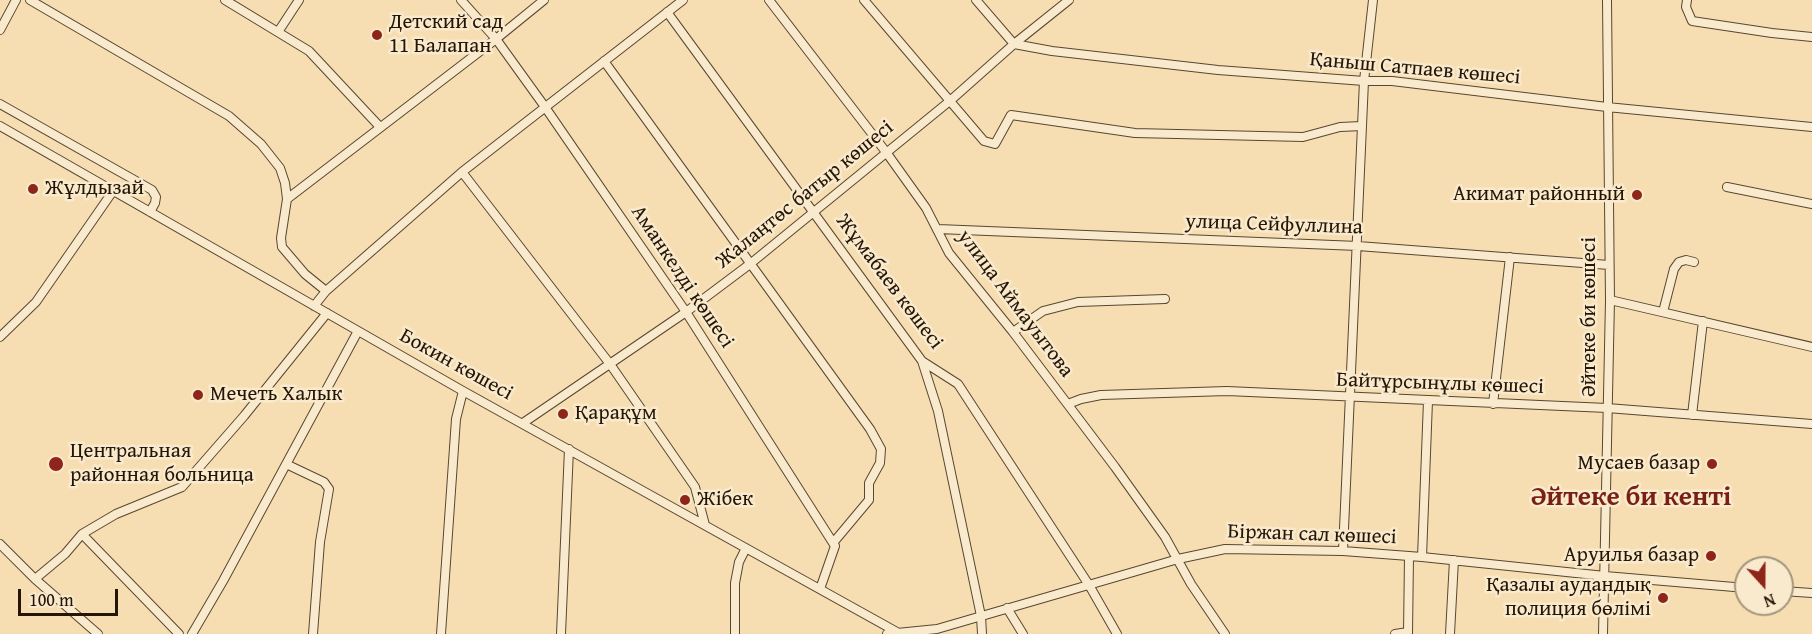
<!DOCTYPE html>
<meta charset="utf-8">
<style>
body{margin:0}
#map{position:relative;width:1812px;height:634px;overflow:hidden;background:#f6deb2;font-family:"Gentium Book Plus",serif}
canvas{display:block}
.north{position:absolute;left:1734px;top:556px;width:60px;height:60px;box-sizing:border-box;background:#f9eacd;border:2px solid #a4957d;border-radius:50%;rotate:159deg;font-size:16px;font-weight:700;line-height:24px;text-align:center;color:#241505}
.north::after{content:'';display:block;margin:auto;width:21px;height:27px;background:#8f2418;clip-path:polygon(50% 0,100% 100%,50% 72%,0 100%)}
.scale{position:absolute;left:18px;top:589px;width:100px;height:27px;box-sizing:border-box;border:3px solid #241505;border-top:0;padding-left:8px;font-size:18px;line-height:21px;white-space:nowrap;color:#241505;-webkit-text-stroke:4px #f9eacd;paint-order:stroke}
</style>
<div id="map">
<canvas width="1812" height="634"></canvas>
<div class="north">N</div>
<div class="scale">100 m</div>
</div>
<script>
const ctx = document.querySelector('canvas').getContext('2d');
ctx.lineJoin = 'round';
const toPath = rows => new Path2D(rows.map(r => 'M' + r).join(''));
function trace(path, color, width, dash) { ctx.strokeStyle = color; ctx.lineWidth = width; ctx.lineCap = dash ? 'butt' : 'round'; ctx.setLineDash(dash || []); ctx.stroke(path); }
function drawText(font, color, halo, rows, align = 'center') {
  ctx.font = font + ' "Gentium Book Plus",serif'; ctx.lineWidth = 5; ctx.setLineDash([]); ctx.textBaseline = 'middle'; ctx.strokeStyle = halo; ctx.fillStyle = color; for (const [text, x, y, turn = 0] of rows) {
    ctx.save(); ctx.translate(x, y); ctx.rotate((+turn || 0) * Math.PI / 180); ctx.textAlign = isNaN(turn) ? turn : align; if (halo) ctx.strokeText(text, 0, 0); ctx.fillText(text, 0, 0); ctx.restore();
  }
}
const minor = toPath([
 [30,0,229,116,261,144,280,168,285,183,287,199],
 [225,0,309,51,380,127],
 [461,0,496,39,545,107,686,312,835,546,820,589],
 [769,0,886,152,926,208,949,253,1013,332,1115,467,1165,537,1191,584,1225,634],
 [864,0,984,141,995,144,1011,115,1135,133,1303,137,1340,127,1362,126],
 [976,0,1014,44,1052,51,1218,70,1364,81,1392,81,1607,107,1812,127],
 [1687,0,1686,7,1692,21,1772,33,1812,37],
 [667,12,922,361,958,384,1089,585,1117,634],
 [0,30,16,0],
 [278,32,299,0],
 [604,61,870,429,881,449,880,463,869,483,869,500,833,543],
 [0,104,152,190,156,197,155,203,150,212],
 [0,126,463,391,897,632],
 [462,172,610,364,695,487,705,525],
 [1727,187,1812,204],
 [938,229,1358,246,1609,265],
 [326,291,305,274,282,247,281,238,287,199,496,39,544,0],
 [1610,300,1812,347],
 [314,306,326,291,462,172,683,0],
 [1663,312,1674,269,1679,262,1686,260,1694,262],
 [1013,332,1043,311,1078,302,1165,299],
 [0,337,36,302,113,191],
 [922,361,938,411,981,616,982,634],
 [1068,404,1081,399,1101,395,1227,391,1607,408,1812,424],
 [1493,404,1510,257],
 [1692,415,1703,321],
 [523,423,686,312,750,264,951,100,1014,44,1069,0],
 [286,464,324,482,329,489,320,542,313,634],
 [82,534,116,514,182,487,244,416,327,313],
 [0,544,35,579,65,554,82,534,179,634],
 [1343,551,1364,81,1373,0],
 [1422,557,1428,401],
 [35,579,98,634],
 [1782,591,1812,593],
 [1007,608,1023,634],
 [192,634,223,581,358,331],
 [441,634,456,419,463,391],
 [561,634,569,449],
 [735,634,735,583,739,562,746,548],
 [887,634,937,629,1178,559,1225,549,1343,551,1422,557,1605,576,1746,588],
 [1395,634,1408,632],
 [1408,634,1409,556],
 [1450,634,1454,560],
 [1603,634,1610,300,1607,0]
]);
trace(minor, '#584730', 10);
trace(minor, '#f9eacd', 8);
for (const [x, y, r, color] of [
 [377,35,6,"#8f2418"],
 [33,189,6,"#8f2418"],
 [1637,195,6,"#8f2418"],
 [198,395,6,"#8f2418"],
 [563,414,6,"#8f2418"],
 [56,464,8,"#8f2418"],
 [1712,464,6,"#8f2418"],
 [685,500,6,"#8f2418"],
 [1711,556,6,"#8f2418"],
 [1663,598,6,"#8f2418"]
]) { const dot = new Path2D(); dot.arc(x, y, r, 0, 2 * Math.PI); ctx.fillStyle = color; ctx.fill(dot); trace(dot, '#f9eacd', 2); }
drawText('21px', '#241505', '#f9eacd', [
 ["Детский сад",389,23],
 ["11 Балапан",389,47],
 ["Жұлдызай",45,189],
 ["Акимат районный",1625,195,"right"],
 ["Мечеть Халык",210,395],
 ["Қарақұм",575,414],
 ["Центральная",70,452],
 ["районная больница",70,476],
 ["Мусаев базар",1700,464,"right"],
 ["Жібек",697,500],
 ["Аруилья базар",1699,556,"right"],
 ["Қазалы аудандық",1651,586,"right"],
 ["полиция бөлімі",1651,610,"right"]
], 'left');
drawText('21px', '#241505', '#f9eacd', [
 ["Қаныш Сатпаев көшесі",1415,69,5],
 ["Жалаңтөс батыр көшесі",805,195,-39],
 ["улица Сейфуллина",1274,225,2],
 ["Аманкелді көшесі",682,277,56],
 ["Жұмабаев көшесі",889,282,53],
 ["улица Аймауытова",1015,304,53],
 ["Әйтеке би көшесі",1590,317,-90],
 ["Бокин көшесі",456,365,29],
 ["Байтұрсынұлы көшесі",1440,384,2],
 ["Біржан сал көшесі",1312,535,2]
]);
drawText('bold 27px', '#7a1f14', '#f9eacd', [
 ["Әйтеке би кенті",1631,498]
]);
</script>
